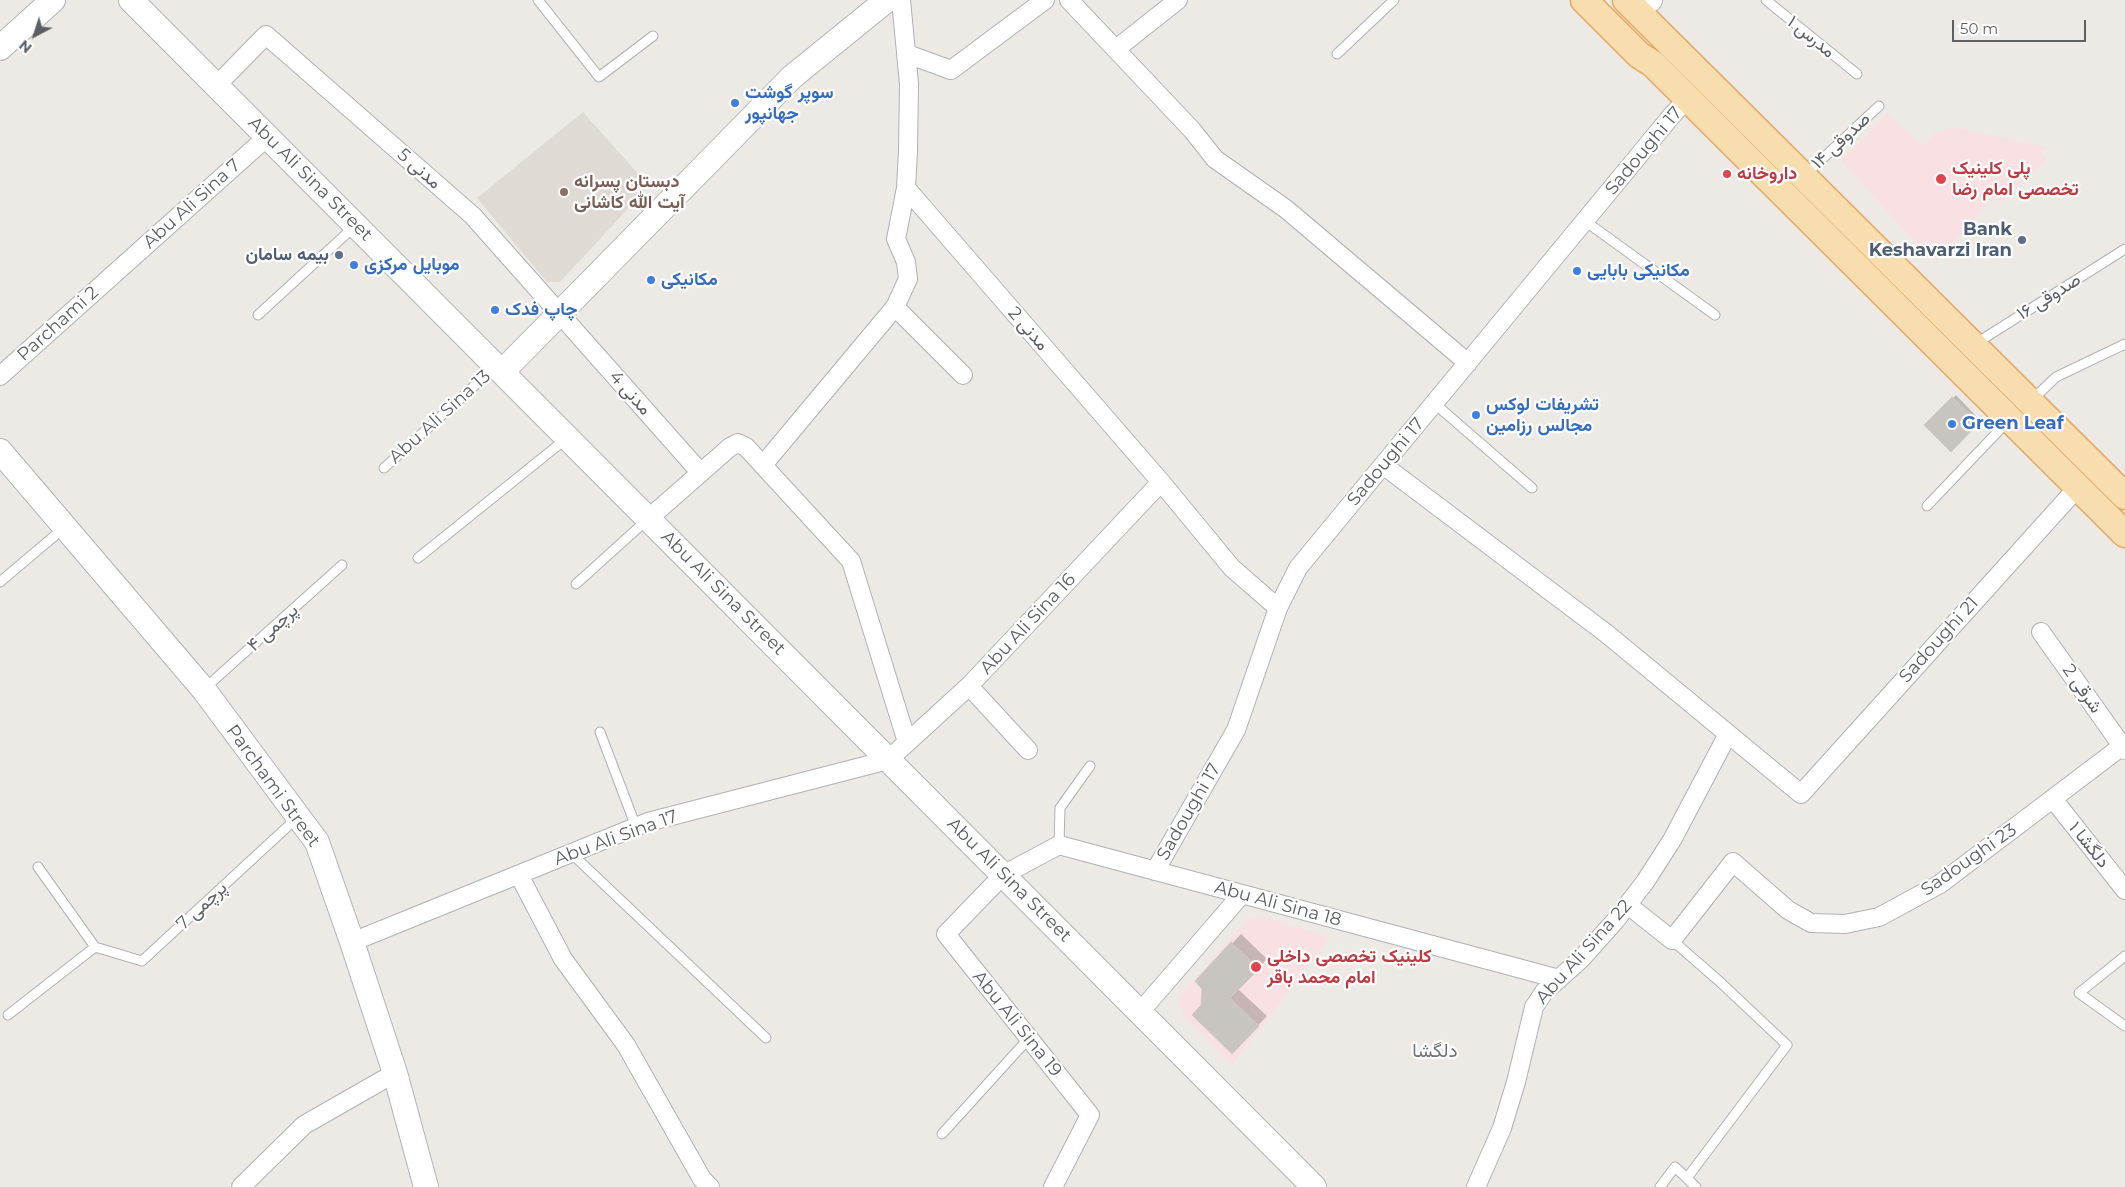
<!DOCTYPE html>
<meta charset="utf-8">
<style>
body{margin:0}
#map{position:relative;width:2125px;height:1187px;overflow:hidden;background:#ede9e4;font-family:Montserrat,sans-serif}
canvas{display:block}
.north{position:absolute;left:10px;top:10px;width:50px;height:50px;-webkit-text-stroke:4px #fff;paint-order:stroke;rotate:220deg;font-size:14px;font-weight:700;line-height:20px;text-align:center;color:#5c6063}
.north::after{content:'';display:block;margin:auto;width:18px;height:22px;background:#5c6063;clip-path:polygon(50% 0,100% 100%,50% 72%,0 100%)}
.scale{position:absolute;left:1952px;top:20px;width:134px;height:22px;box-sizing:border-box;border:2px solid #5c6063;border-top:0;padding-left:6px;font-size:15px;line-height:18px;white-space:nowrap;color:#5c6063;-webkit-text-stroke:4px #fff;paint-order:stroke}
</style>
<div id="map">
<canvas width="2125" height="1187"></canvas>
<div class="north">N</div>
<div class="scale">50 m</div>
</div>
<script>
const ctx = document.querySelector('canvas').getContext('2d');
ctx.lineJoin = 'round';
function fillPath(path, color) { ctx.fillStyle = color; ctx.fill(path, 'evenodd'); }
const toPath = rows => new Path2D(rows.map(r => 'M' + r).join(''));
function trace(path, color, width, dash) { ctx.strokeStyle = color; ctx.lineWidth = width; ctx.lineCap = dash ? 'butt' : 'round'; ctx.setLineDash(dash || []); ctx.stroke(path); }
function drawText(font, color, halo, rows, align = 'center') {
  ctx.font = font + ' Montserrat,Vazirmatn,sans-serif'; ctx.lineWidth = 4.5; ctx.setLineDash([]); ctx.textBaseline = 'middle'; ctx.strokeStyle = halo; ctx.fillStyle = color; for (const [text, x, y, turn = 0] of rows) {
    ctx.save(); ctx.translate(x, y); ctx.rotate((+turn || 0) * Math.PI / 180); ctx.textAlign = isNaN(turn) ? turn : align; if (halo) ctx.strokeText(text, 0, 0); ctx.fillText(text, 0, 0); ctx.restore();
  }
}
fillPath(toPath([
 [583,112,649,186,560,282,547,282,477,198]
]), '#e0dad5');
fillPath(toPath([
 [1888,114,1923,146,1934,134,1953,127,2046,147,2041,152,2047,159,2000,203,1994,197,1935,263,1841,161],
 [1260,916,1330,937,1232,1065,1182,1014,1179,998,1248,919]
]), '#f9e1e3');
fillPath(toPath([
 [1956,395,1980,420,1951,450,1926,425],
 [1241,934,1267,959,1238,989,1267,1016,1232,1052,1203,988,1197,981]
]), '#0003');
const building = toPath([
 [1952,397,1979,423,1951,452,1924,425,1952,397],
 [1231,942,1259,969,1230,998,1259,1026,1232,1054,1192,1015,1201,1005,1202,989,1195,981,1231,942]
]);
fillPath(building, '#c8c4c0');
trace(building, '#d1cac2', 1);
const lane = toPath([
 [538,0,599,77,653,36],
 [1766,0,1857,74],
 [1337,54,1394,0],
 [1805,175,1879,106],
 [1585,221,1715,315],
 [258,315,356,225],
 [1975,344,2125,249],
 [2032,400,2056,377,2125,344],
 [1434,403,1532,488],
 [384,468,496,366],
 [1927,506,2008,421],
 [418,558,567,438],
 [0,582,65,527],
 [576,584,648,519],
 [204,689,342,565],
 [600,732,636,827],
 [1059,845,1060,808,1090,766],
 [571,853,766,1038],
 [38,867,95,947],
 [1672,940,1719,981,1787,1045,1687,1178],
 [95,947,142,961,298,817],
 [2125,956,2079,993,2125,1026],
 [8,1015,95,947],
 [942,1134,1029,1038],
 [1660,1187,1675,1167,1696,1187]
]);
const street = toPath([
 [901,0,909,84,908,151,906,188,1161,482,1232,568,1278,608],
 [1069,0,1192,130,1215,159,1286,209,1468,363],
 [1116,49,1178,0],
 [907,54,951,70,1045,0],
 [217,85,266,35,473,216,700,472],
 [895,307,963,375],
 [0,376,267,137],
 [763,465,895,307,908,279,906,262,896,239,906,188],
 [1383,465,1607,634,1801,794,2078,487],
 [648,519,730,447,738,443,746,447,851,561,907,742],
 [2041,632,2125,750],
 [969,686,1028,750],
 [2053,799,2125,890],
 [1155,871,1236,730,1278,608,1298,568,1673,114,1688,99],
 [519,875,563,959,626,1045,702,1179,710,1187],
 [1628,905,1672,940,1733,862,1788,910,1811,923,1845,924,1879,917,1940,884,2125,744],
 [352,942,648,822,888,760,969,686,1161,482],
 [1140,1012,1242,894],
 [241,1187,304,1125,395,1073],
 [1053,1187,1090,1115,946,934,1003,875,1059,845,1559,979],
 [1476,1187,1502,1128,1516,1082,1534,1007,1544,992,1581,959,1615,921,1645,882,1672,840,1728,734]
]);
const secondary = toPath([
 [131,0,1314,1187],
 [1632,6,1650,0],
 [0,48,53,0],
 [502,372,792,77,887,0],
 [0,451,204,690,317,842,352,942,395,1073,426,1187]
]);
const primary = toPath([
 [1584,0,1639,55,1653,64,2125,534],
 [1626,0,2125,496]
]);
trace(lane, '#afb2b5', 11);
trace(street, '#afb2b5', 20);
trace(secondary, '#b0b4b7', 26);
trace(primary, '#e5a764', 29);
trace(lane, '#fff', 9);
trace(street, '#fff', 18);
trace(secondary, '#fff', 24);
trace(primary, '#f8ddae', 26);
for (const [x, y, r, color] of [
 [735,103,5,"#3f7fe0"],
 [1727,174,5,"#e0444e"],
 [1941,179,6,"#e0444e"],
 [564,192,5,"#8d6e63"],
 [2022,240,5,"#5c6f8a"],
 [339,255,5,"#5c6f8a"],
 [354,265,5,"#3f7fe0"],
 [1577,271,5,"#3f7fe0"],
 [651,280,5,"#3f7fe0"],
 [495,310,5,"#3f7fe0"],
 [1476,415,5,"#3f7fe0"],
 [1952,424,5,"#3f7fe0"],
 [1256,967,6,"#e0444e"]
]) { const dot = new Path2D(); dot.arc(x, y, r, 0, 2 * Math.PI); ctx.fillStyle = color; ctx.fill(dot); trace(dot, '#fff', 2); }
drawText('18px', '#5c6063', '#fff', [
 ["مدرس ۱",1811,37,39],
 ["صدوقی ۱۴",1841,141,-43],
 ["Sadoughi 17",1644,151,-50],
 ["مدنی 5",419,169,41],
 ["Abu Ali Sina Street",310,179,45],
 ["Abu Ali Sina 7",192,204,-42],
 ["صدوقی ۱۶",2049,297,-32],
 ["Parchami 2",58,324,-42],
 ["مدنی 2",1028,329,49],
 ["مدنی 4",630,393,48],
 ["Abu Ali Sina 13",440,417,-42],
 ["Sadoughi 17",1386,462,-50],
 ["Abu Ali Sina Street",723,593,45],
 ["Abu Ali Sina 16",1028,624,-47],
 ["پرچمی ۴",273,628,-42],
 ["Sadoughi 21",1939,640,-48],
 ["شرقی 2",2082,689,55],
 ["Parchami Street",273,786,54],
 ["Sadoughi 17",1189,812,-60],
 ["Abu Ali Sina 17",616,838,-20],
 ["دلگشا ۱",2089,845,51],
 ["Sadoughi 23",1969,860,-35],
 ["Abu Ali Sina Street",1009,880,45],
 ["Abu Ali Sina 18",1278,904,15],
 ["پرچمی 7",202,906,-43],
 ["Abu Ali Sina 22",1584,952,-48],
 ["Abu Ali Sina 19",1017,1024,51]
]);
drawText('bold 18px', '#366cbe', '#fff', [
 ["سوپر گوشت",745,93],
 ["جهانپور",745,114],
 ["موبایل مرکزی",364,265],
 ["مکانیکی بابایی",1587,271],
 ["مکانیکی",661,280],
 ["چاپ فدک",505,310],
 ["تشریفات لوکس",1486,405],
 ["مجالس رزامین",1486,426],
 ["Green Leaf",1962,424]
], 'left');
drawText('bold 18px', '#be3a42', '#fff', [
 ["پلی کلینیک",1952,169],
 ["تخصصی امام رضا",1952,190],
 ["داروخانه",1737,174],
 ["کلینیک تخصصی داخلی",1267,957],
 ["امام محمد باقر",1267,978]
], 'left');
drawText('bold 18px', '#785e54', '#fff', [
 ["دبستان پسرانه",574,182],
 ["آیت الله کاشانی",574,203]
], 'left');
drawText('bold 18px', '#4e5e75', '#fff', [
 ["Bank",2012,230],
 ["Keshavarzi Iran",2012,251],
 ["بیمه سامان",329,255]
], 'right');
drawText('19px', '#6d7275', '#fff', [
 ["دلگشا",1435,1051]
]);
</script>
